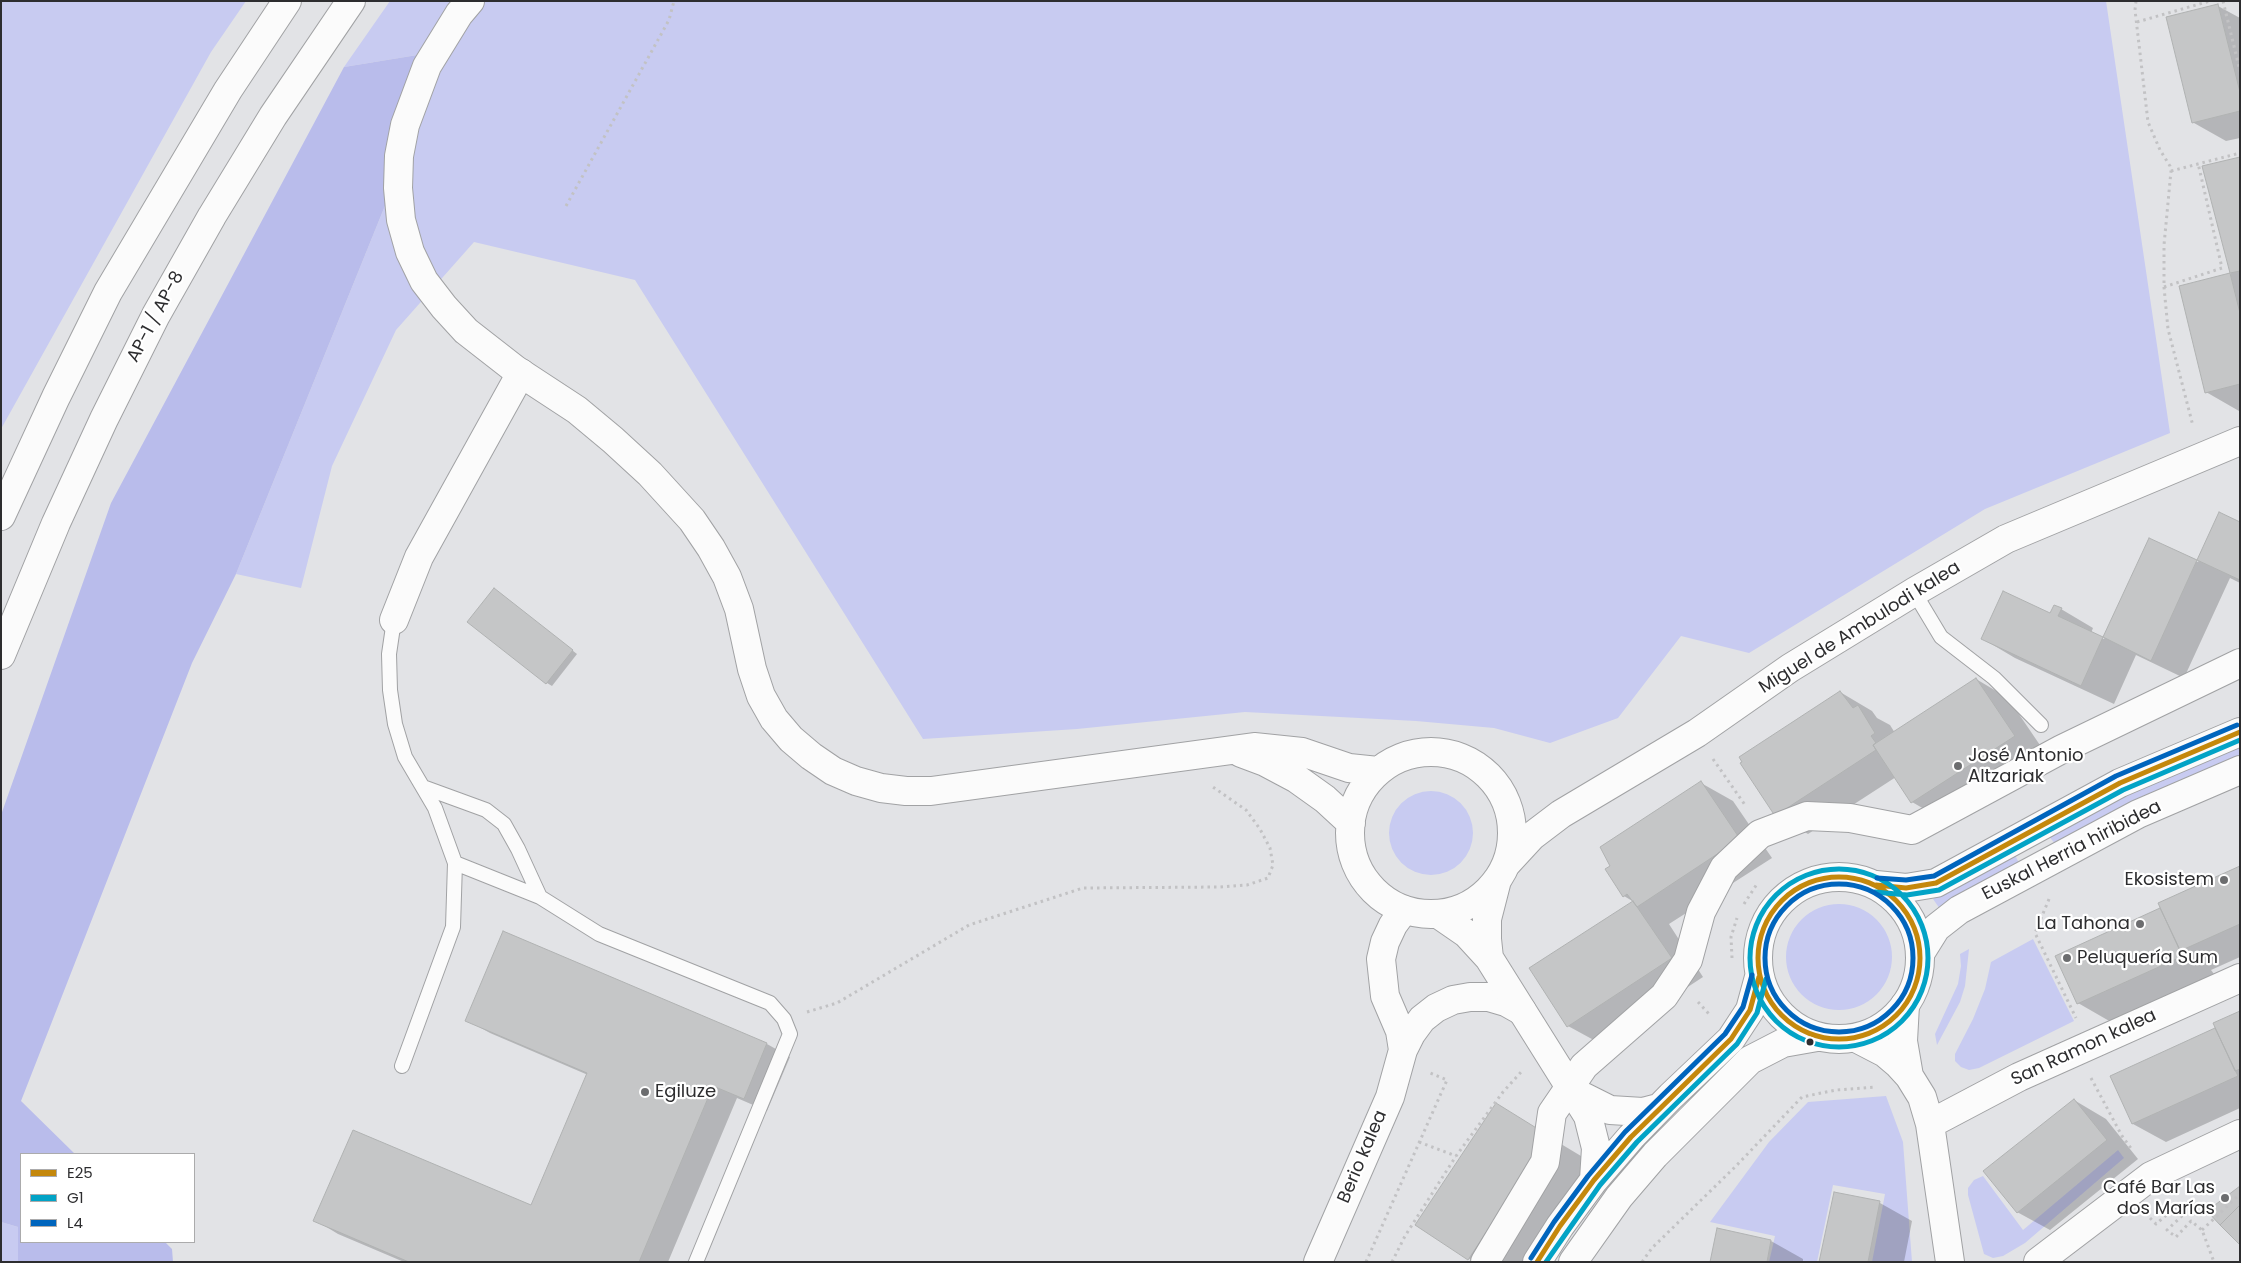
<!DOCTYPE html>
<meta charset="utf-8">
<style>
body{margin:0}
#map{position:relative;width:2241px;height:1263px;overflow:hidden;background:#e2e3e6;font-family:Poppins,sans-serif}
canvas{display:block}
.frame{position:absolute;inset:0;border:2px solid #2d2d2f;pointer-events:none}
.legend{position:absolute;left:20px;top:1153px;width:175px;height:90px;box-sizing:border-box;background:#fff;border:1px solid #ababac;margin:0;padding:6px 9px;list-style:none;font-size:15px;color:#2d2d2f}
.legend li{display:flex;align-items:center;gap:10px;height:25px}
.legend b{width:25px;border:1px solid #ababac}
</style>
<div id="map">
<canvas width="2241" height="1263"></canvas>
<div class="frame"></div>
<ul class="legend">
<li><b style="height:6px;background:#c4880c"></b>E25</li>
<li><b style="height:6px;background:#02a3c6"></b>G1</li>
<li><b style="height:6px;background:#0065bd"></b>L4</li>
</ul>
</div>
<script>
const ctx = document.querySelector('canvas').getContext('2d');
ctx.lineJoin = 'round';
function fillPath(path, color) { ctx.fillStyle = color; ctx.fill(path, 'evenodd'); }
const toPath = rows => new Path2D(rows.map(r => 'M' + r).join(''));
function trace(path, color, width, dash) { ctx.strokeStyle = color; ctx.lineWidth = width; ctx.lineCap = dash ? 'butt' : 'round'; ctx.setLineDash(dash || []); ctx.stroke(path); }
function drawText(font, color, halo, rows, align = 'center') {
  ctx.font = font + ' Poppins,sans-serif'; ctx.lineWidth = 4.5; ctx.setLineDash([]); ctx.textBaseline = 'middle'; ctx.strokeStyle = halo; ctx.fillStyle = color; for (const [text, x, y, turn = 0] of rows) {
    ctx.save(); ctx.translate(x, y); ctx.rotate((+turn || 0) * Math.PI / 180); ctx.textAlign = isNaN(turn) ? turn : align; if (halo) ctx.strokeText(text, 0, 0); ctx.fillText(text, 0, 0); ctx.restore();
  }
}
fillPath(toPath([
 [1,1,246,1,211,52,1,429],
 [390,1,2106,1,2170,433,1985,509,1749,653,1681,636,1618,718,1550,743,1494,728,1416,721,1245,712,1077,729,923,739,635,280,474,242,396,330,332,466,301,588,236,574,448,50,344,67],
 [2240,747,2240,761,2057,846,2047,834,2125,793],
 '1389 833a42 42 0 1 1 84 0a42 42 0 1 1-84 0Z',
 [2014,853,2020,865,1940,909,1933,899],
 '1786 957a53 53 0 1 1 106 0a53 53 0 1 1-106 0Z',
 [2033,939,2074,1021,1979,1068,1969,1070,1961,1067,1955,1061,1955,1054,1973,1019,1985,989,1991,962],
 [1969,949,1965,986,1960,1002,1937,1045,1935,1034,1958,984,1961,966,1960,954],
 [1886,1096,1903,1142,1912,1262,1872,1262,1885,1194,1833,1185,1817,1262,1769,1262,1775,1236,1710,1222,1769,1142,1808,1102],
 [2118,1150,2124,1158,2025,1243,2003,1256,1993,1258,1984,1254,1968,1195,1968,1188,1974,1180,1983,1176,2023,1230],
 [1,1222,18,1227,18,1262,1,1262]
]), '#c8cbf1');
fillPath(toPath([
 [448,50,236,574,192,663,21,1101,75,1154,21,1154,21,1242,165,1242,172,1249,173,1262,18,1262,18,1227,1,1222,1,815,111,503,344,67]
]), '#b9bceb');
fillPath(toPath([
 [2218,6,2240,18,2240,138,2226,141,2194,123,2168,18],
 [2240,158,2240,410,2239,411,2206,392,2180,287,2231,274,2204,167],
 [2220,514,2240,523,2240,583,2230,578,2184,678,2136,655,2114,704,2015,658,1983,639,2061,609,2093,628,2091,633,2104,639,2150,539,2198,562],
 [495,590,577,654,552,686,547,683],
 [1976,679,2008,698,2046,754,1945,821,1912,802,1896,777,1808,834,1776,815,1840,692,1872,711,1877,718,1890,725,1895,733],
 [1701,783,1733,801,1772,858,1669,924,1703,977,1601,1044,1568,1026,1634,902,1624,896],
 [2240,867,2240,957,2211,970,2214,974,2111,1022,2078,1003,2057,957,2162,908],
 [504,932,767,1044,790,1057,767,1111,737,1098,668,1262,404,1262,338,1234,315,1220,532,1207,588,1075,490,1033,467,1020],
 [2240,1012,2240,1108,2166,1142,2133,1124,2112,1077,2217,1028],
 [2074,1100,2106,1119,2138,1159,2050,1230,2017,1212],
 [1496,1105,1586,1159,1587,1164,1522,1262,1474,1262,1468,1258],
 [1835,1194,1880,1203,1912,1221,1904,1262,1821,1262],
 [1718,1230,1771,1241,1803,1259,1803,1262,1711,1262]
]), '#0003');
const building = toPath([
 [2218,4,2240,92,2240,111,2192,123,2166,17,2218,4],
 [2240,157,2240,271,2230,273,2202,166,2240,157],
 [2230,273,2240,313,2240,384,2205,393,2179,286,2230,273],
 [2219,512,2240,522,2240,580,2197,560,2219,512],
 [2149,538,2197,560,2151,661,2103,637,2149,538],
 [494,588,573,650,546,684,467,622,494,588],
 [2003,591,2050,613,2054,605,2062,608,2058,616,2103,637,2081,686,1981,639,2003,591],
 [1976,678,2015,736,1911,803,1873,745,1976,678],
 [1840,691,1853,708,1858,705,1875,733,1871,736,1876,743,1873,745,1876,750,1775,816,1740,763,1742,762,1739,757,1840,691],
 [1701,781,1740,839,1637,907,1627,894,1623,897,1605,869,1610,866,1600,847,1701,781],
 [2240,866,2240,924,2180,951,2158,903,2240,866],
 [1633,901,1672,958,1567,1027,1529,968,1633,901],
 [2160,908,2183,956,2077,1004,2055,956,2160,908],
 [503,931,767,1043,744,1099,713,1086,639,1262,409,1262,313,1221,353,1130,531,1205,587,1073,465,1021,503,931],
 [2240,1011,2240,1069,2235,1071,2213,1023,2240,1011],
 [2215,1028,2238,1076,2132,1124,2110,1076,2215,1028],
 [2074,1099,2107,1140,2017,1213,1983,1171,2074,1099],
 [1496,1103,1546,1134,1547,1139,1468,1260,1415,1225,1496,1103],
 [2240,1186,2240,1205,2220,1225,2207,1211,2240,1186],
 [1834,1192,1880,1201,1868,1262,1819,1262,1834,1192],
 [2240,1205,2240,1245,2220,1225,2240,1205],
 [1717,1228,1771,1240,1767,1262,1710,1262,1717,1228]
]);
fillPath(building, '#c5c6c7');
trace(building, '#b0b2b2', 1);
const lane = toPath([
 [1914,592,1941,637,1994,678,2041,725],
 [394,620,389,654,390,690,395,724,405,757,435,808,455,863,453,927,402,1066],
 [423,787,486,810,504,824,518,849,540,897],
 [455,863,540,897,599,934,770,1003,784,1019,790,1034,696,1262]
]);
const street = toPath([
 [394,620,419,557,521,373],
 [1508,862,1532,836,1561,814,1697,733,1790,668,1914,592,2006,539,2240,441],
 [1905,1005,1903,1041,1909,1076],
 [1856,1038,1885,1053,1898,1064,1909,1076,1922,1097,1930,1124,1950,1262],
 [1403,1050,1400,1031,1385,996,1381,959,1385,942,1393,925,1404,910],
 [1930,1124,2019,1077,2240,978],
 [1318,1262,1390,1097,1403,1050,1411,1034,1422,1019,1436,1008,1453,1000,1470,997,1489,997,1506,1002,1522,1011],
 [1485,1262,1545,1162,1552,1113,1584,1066,1664,996,1688,960,1701,912,1724,868,1760,834,1807,816,1850,818,1912,830,2062,749,2240,663],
 [2038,1262,2151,1176,2240,1134]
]);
const secondary = toPath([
 [470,1,459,14,427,66,405,125,399,156,398,188,401,220,410,252,424,281,444,307,466,331,516,370,577,410,613,440,650,474,692,520,711,548,727,577,739,609,752,669,761,696,774,719,791,739,811,756,833,771,856,781,881,788,906,791,931,791,1254,747,1302,752,1349,768,1378,771],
 '1350 833a81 81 0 1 1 162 0a81 81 0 1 1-162 0Z',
 [1241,753,1265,762,1297,779,1325,799,1351,823],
 '1758 958a81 81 0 1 1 162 0a81 81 0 1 1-162 0Z',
 [1876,885,1906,888,1936,883,2120,783,2240,732],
 [1438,914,1467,934,1489,958,1588,1116,1596,1148,1594,1180],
 [1921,952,1936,928,1959,910,2138,814,2240,770],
 [1489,958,1487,939,1487,919,1497,880],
 [1573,1089,1582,1096,1610,1110,1643,1112,1658,1108],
 [1537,1262,1560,1226,1594,1180,1631,1137,1671,1096,1731,1039,1750,1010,1759,977],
 [1573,1262,1619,1197,1655,1155,1750,1060,1783,1043,1817,1037]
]);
const highway = toPath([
 [1,516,56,397,108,292,228,90,287,1],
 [1,655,56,523,104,419,156,315,212,216,273,116,351,1]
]);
trace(lane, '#a1a2a4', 16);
trace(street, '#a1a2a4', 30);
trace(secondary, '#a1a2a4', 30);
trace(highway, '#a1a2a4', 30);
trace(toPath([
 [2136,1,2135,10,2148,122,2160,150,2170,166,2171,171,2164,245,2164,287,2168,329,2193,426],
 [2223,1,2240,71],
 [2137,22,2210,1],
 [2171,171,2240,153],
 [566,206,669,20,674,1],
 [2164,287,2222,268,2198,163],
 [1713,759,1745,805],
 [2049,899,2035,933,2076,1018],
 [1744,904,1757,884],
 [1732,958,1731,937,1737,918],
 [1698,1002,1709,1014],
 [807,1012,837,1003,969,925,1083,888,1220,887,1247,885,1268,878,1273,865,1270,848,1260,829,1246,810,1210,785],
 [2091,1078,2122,1136,2133,1151],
 [1419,1142,1456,1156],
 [2150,1218,2156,1224,2178,1205,2185,1213,2167,1230,2176,1237,2191,1221,2202,1230,2214,1262],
 [2202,1230,2240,1194],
 [1366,1262,1447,1080,1430,1073],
 [1392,1262,1405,1236,1456,1156,1503,1092,1522,1071],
 [1642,1262,1652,1248,1736,1166,1802,1097,1836,1090,1876,1087]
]), '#c2c2c4', 3, [2.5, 4]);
trace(lane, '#fbfbfb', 14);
trace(street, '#fbfbfb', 28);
trace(secondary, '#fbfbfb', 28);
trace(highway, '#fbfbfb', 28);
trace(toPath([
 '1758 958a81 81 0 1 1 162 0a81 81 0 1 1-162 0Z',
 [1876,885,1906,888,1936,883,2120,783,2240,732],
 [1537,1262,1560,1226,1594,1180,1631,1137,1731,1039,1750,1010,1759,977]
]), '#c4880c', 5);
trace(toPath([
 '1750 958a89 89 0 1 1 178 0a89 89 0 1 1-178 0Z',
 [1875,892,1907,895,1939,890,2123,790,2240,740],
 [1546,1262,1600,1185,1637,1142,1737,1044,1757,1013,1766,979]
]), '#02a3c6', 5);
trace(toPath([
 [1877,878,1906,880,1934,876,2116,776,2237,725],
 '1765 958a74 74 0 1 1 148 0a74 74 0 1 1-148 0Z',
 [1531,1258,1554,1222,1588,1176,1625,1132,1725,1034,1743,1007,1752,975]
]), '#0065bd', 5);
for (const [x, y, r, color] of [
 [1958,766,5,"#6c6d6f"],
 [2224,880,5,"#6c6d6f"],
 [2140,924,5,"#6c6d6f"],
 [2067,958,5,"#6c6d6f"],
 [1810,1042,4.5,"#2d2d2f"],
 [645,1092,5,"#6c6d6f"],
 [2225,1198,5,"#6c6d6f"]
]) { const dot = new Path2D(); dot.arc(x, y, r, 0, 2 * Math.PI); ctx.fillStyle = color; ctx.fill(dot); trace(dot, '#fff', 2); }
drawText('18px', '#2d2d2f', '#fff', [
 ["AP-1 / AP-8",156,317,-62],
 ["Miguel de Ambulodi kalea",1860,628,-32],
 ["Euskal Herria hiribidea",2072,851,-27],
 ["San Ramon kalea",2084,1048,-25],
 ["Berio kalea",1363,1157,-67]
]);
drawText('18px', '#2d2d2f', '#fff', [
 ["José Antonio",1968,756],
 ["Altzariak",1968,777],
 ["Ekosistem",2214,880,"right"],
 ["La Tahona",2130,924,"right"],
 ["Peluquería Sum",2077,958],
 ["Egiluze",655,1092],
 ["Café Bar Las",2215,1188,"right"],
 ["dos Marías",2215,1209,"right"]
], 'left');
</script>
